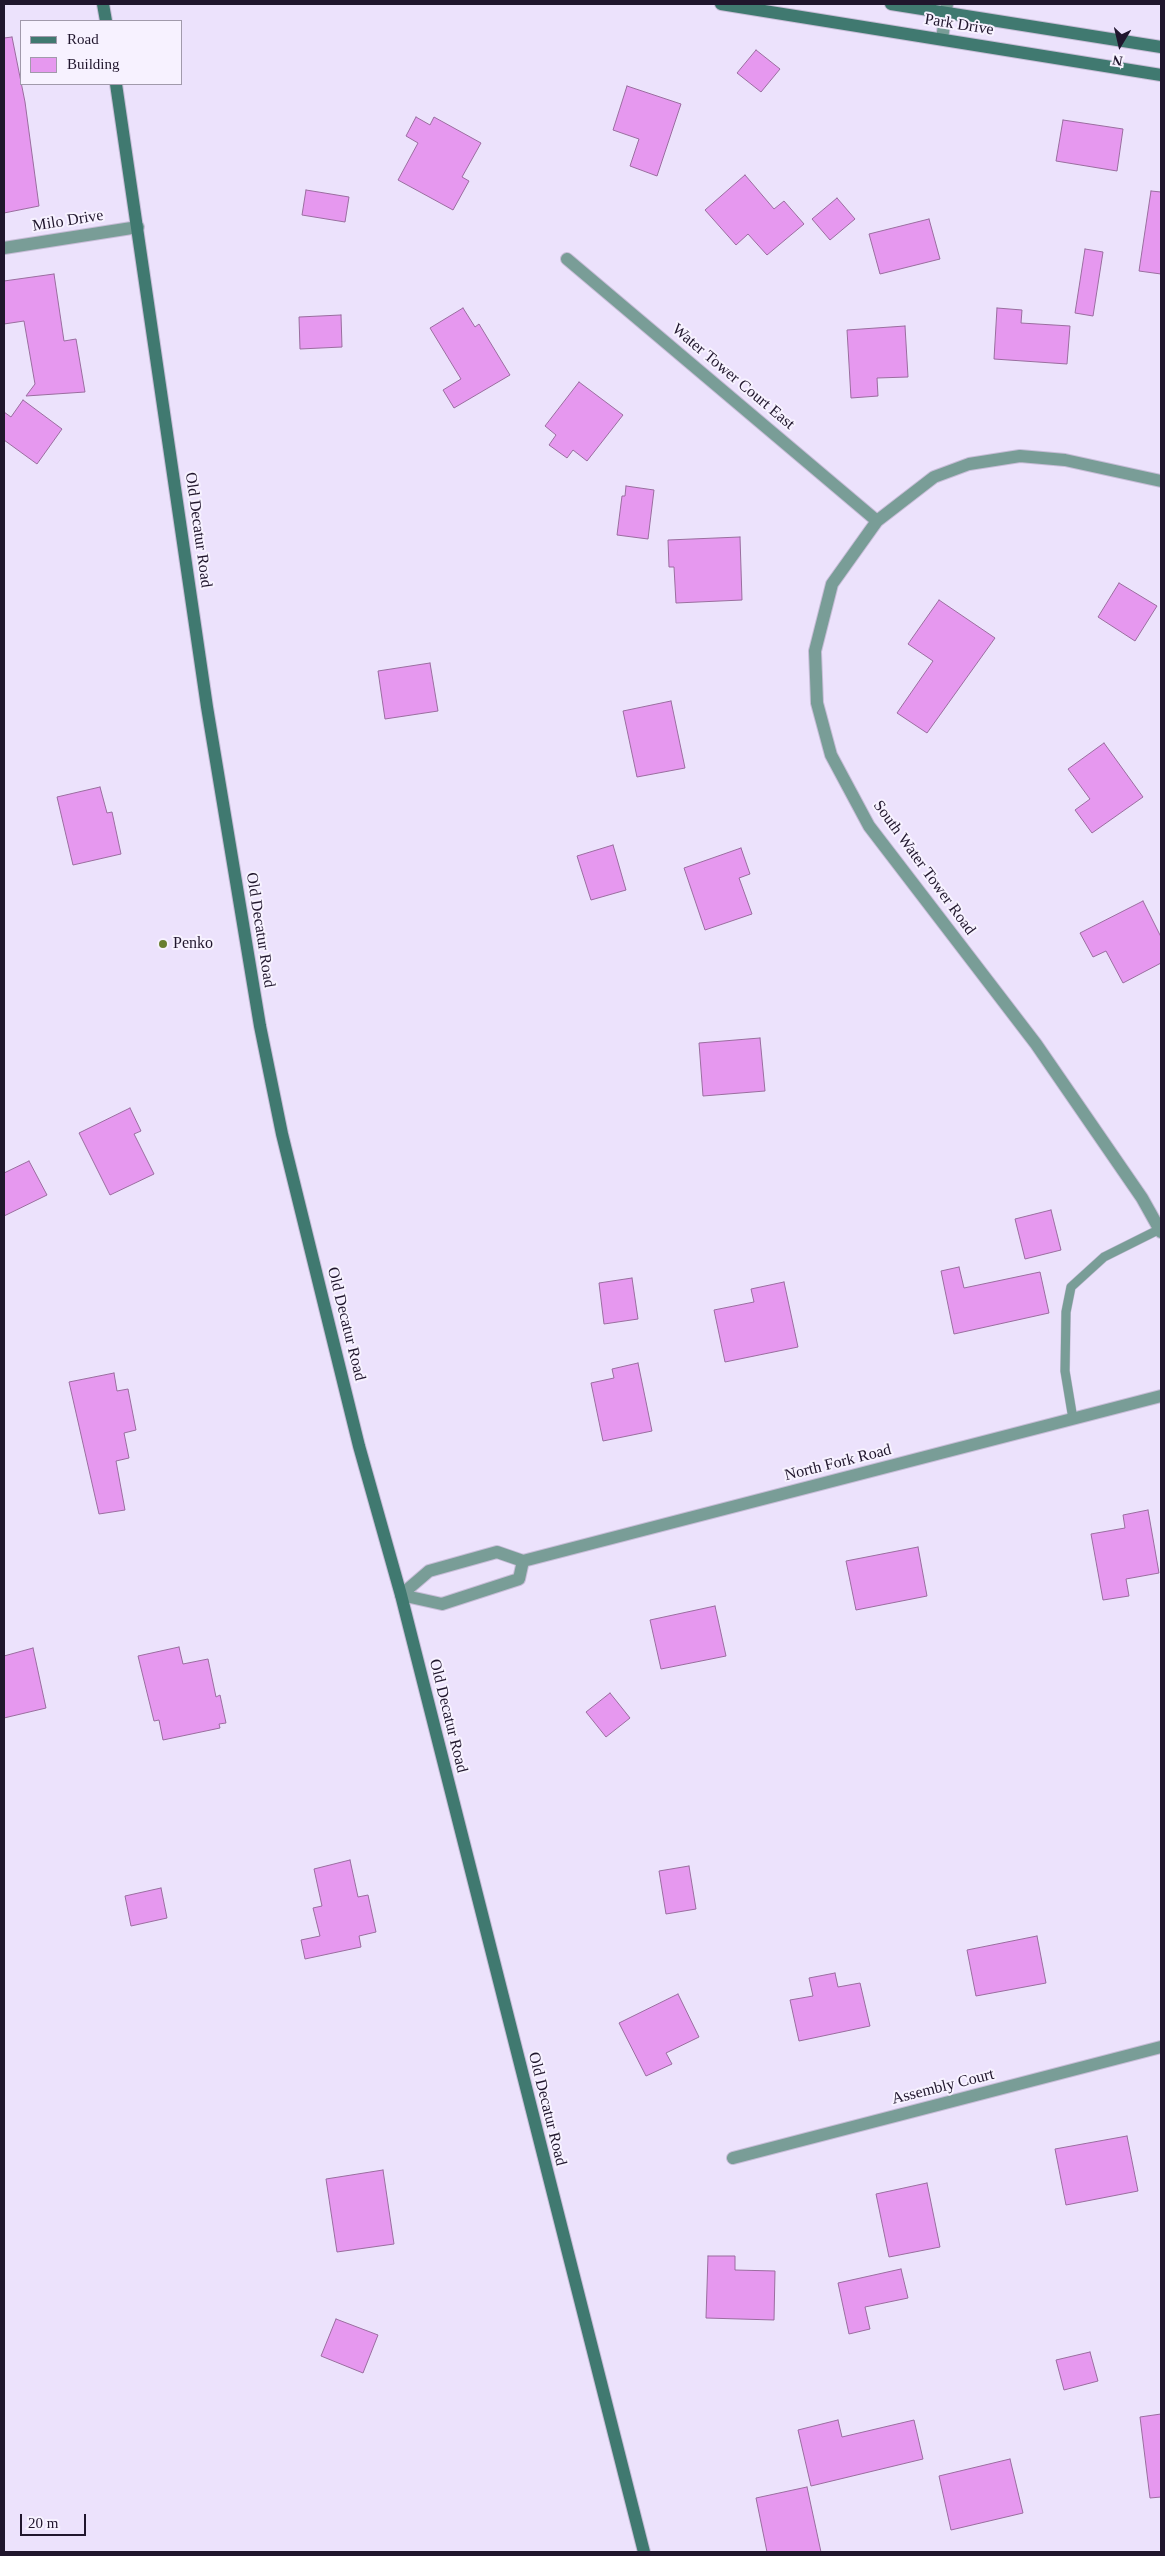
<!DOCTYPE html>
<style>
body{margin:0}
#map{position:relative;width:1165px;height:2556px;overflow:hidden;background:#ece2fc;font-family:"Times New Roman",serif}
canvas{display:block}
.frame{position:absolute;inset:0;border:5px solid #20162d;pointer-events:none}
.legend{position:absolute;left:20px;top:20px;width:162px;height:65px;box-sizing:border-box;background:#f7f2ff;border:1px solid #a19aab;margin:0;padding:6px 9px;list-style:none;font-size:15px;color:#20162d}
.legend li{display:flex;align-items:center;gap:10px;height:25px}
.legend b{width:25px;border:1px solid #a19aab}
.north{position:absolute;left:1095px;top:20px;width:50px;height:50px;-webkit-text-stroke:4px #f7f2ff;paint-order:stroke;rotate:189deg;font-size:14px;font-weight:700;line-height:20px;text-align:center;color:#20162d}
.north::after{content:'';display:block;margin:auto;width:18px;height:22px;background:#20162d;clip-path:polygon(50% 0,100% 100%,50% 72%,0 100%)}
.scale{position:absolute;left:20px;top:2514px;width:66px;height:22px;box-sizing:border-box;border:2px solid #20162d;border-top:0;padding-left:6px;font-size:15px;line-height:18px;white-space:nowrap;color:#20162d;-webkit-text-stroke:4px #f7f2ff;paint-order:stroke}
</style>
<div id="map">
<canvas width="1165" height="2556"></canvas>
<div class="frame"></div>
<ul class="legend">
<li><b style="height:6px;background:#407970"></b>Road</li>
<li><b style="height:14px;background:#e698ef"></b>Building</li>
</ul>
<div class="north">N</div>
<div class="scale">20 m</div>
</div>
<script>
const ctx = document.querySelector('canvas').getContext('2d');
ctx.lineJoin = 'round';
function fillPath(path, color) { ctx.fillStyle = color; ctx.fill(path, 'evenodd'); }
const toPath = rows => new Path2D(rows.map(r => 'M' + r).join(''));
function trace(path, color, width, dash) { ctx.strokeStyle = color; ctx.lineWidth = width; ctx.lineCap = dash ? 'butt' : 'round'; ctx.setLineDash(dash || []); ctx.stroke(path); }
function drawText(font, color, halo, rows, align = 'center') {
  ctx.font = font + ' "Times New Roman",serif'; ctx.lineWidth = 4; ctx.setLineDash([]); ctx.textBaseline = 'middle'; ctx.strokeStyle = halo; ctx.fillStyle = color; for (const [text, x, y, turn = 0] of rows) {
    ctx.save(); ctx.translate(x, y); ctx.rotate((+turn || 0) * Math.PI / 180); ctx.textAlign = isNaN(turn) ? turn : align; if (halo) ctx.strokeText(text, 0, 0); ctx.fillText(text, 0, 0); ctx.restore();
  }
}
const building = toPath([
 [12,37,25,102,39,206,4,213,4,38,12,37],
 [756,50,780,69,761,92,737,73,756,50],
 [627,86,681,104,657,176,630,166,639,139,613,130,627,86],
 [416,117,430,125,434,117,481,143,462,177,469,181,453,210,398,180,418,143,406,136,416,117],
 [1063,120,1123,129,1117,171,1056,161,1063,120],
 [745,175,774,209,784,201,804,224,767,255,748,234,736,245,705,210,745,175],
 [306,190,349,197,345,222,302,215,306,190],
 [1151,191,1161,192,1161,274,1139,271,1151,191],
 [837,198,855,219,830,240,812,219,837,198],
 [929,219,940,259,880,274,869,234,929,219],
 [1085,249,1103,252,1093,316,1075,313,1085,249],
 [54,274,64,341,76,339,85,392,26,396,35,384,24,321,4,324,4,281,54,274],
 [463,308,475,327,479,324,510,375,454,408,443,390,461,379,430,328,463,308],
 [997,308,1022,310,1021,323,1070,326,1067,364,994,359,997,308],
 [341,315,342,347,300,349,299,317,341,315],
 [905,326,908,377,877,378,878,396,851,398,847,330,905,326],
 [579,382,623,415,587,461,573,450,567,458,549,445,556,435,545,426,579,382],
 [23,400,62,429,37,464,4,440,4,412,11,417,23,400],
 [626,486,654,490,648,539,617,535,622,496,625,496,626,486],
 [740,537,742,600,676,603,674,567,669,567,668,540,740,537],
 [1119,583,1157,606,1135,641,1098,617,1119,583],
 [939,600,995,638,927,733,897,713,933,661,908,644,939,600],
 [430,663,438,711,385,719,378,671,430,663],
 [671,701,685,768,637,777,623,711,671,701],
 [1104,743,1143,797,1092,833,1075,810,1090,799,1068,769,1104,743],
 [100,787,107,813,112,812,121,854,73,865,57,797,100,787],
 [613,845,626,890,591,900,577,856,613,845],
 [741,848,750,874,739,878,752,914,705,930,684,868,741,848],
 [1143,901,1161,937,1161,963,1123,983,1106,951,1093,957,1080,933,1143,901],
 [760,1038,765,1091,703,1096,699,1043,760,1038],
 [130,1108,141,1131,134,1134,154,1174,110,1195,79,1133,130,1108],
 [29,1161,47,1195,4,1216,4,1173,29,1161],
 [1051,1210,1061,1250,1025,1259,1015,1219,1051,1210],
 [959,1267,964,1288,1040,1272,1049,1313,954,1334,941,1271,959,1267],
 [632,1278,638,1319,604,1324,599,1283,632,1278],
 [784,1282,798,1347,725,1362,714,1310,754,1302,751,1289,784,1282],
 [638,1363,652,1431,603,1441,591,1383,614,1378,612,1369,638,1363],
 [114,1373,117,1391,128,1389,136,1430,124,1433,129,1458,116,1461,125,1510,99,1514,69,1382,114,1373],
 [1148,1510,1159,1573,1126,1579,1129,1596,1103,1600,1091,1534,1125,1528,1123,1515,1148,1510],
 [918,1547,927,1596,856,1610,846,1561,918,1547],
 [715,1606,726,1656,661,1669,650,1620,715,1606],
 [179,1647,183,1664,208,1659,216,1697,220,1695,226,1723,219,1724,220,1728,163,1740,159,1720,154,1721,138,1656,179,1647],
 [33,1648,46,1708,4,1718,4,1656,33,1648],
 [610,1693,630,1718,606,1737,586,1712,610,1693],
 [350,1860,358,1897,368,1895,376,1932,359,1936,361,1947,305,1959,301,1940,320,1936,313,1908,322,1906,314,1869,350,1860],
 [689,1866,696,1909,666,1914,659,1871,689,1866],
 [161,1888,167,1918,131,1926,125,1896,161,1888],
 [1037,1936,1046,1983,976,1996,967,1950,1037,1936],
 [835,1973,838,1987,860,1983,870,2026,799,2041,790,2000,813,1996,809,1978,835,1973],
 [678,1994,699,2037,666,2053,672,2064,646,2076,619,2023,678,1994],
 [1127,2136,1138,2191,1066,2205,1055,2149,1127,2136],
 [383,2170,394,2244,337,2252,326,2179,383,2170],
 [927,2183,940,2247,889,2257,876,2194,927,2183],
 [708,2256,735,2256,735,2270,775,2271,774,2320,706,2318,708,2256],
 [901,2269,908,2298,865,2307,870,2329,849,2334,838,2283,901,2269],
 [336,2319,378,2335,363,2373,321,2356,336,2319],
 [1090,2352,1098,2381,1064,2390,1056,2360,1090,2352],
 [1161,2414,1161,2497,1150,2498,1140,2417,1161,2414],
 [838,2420,842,2437,914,2420,923,2459,811,2486,798,2430,838,2420],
 [1010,2459,1023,2513,951,2530,939,2476,1010,2459],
 [807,2487,821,2552,767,2552,756,2498,807,2487]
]);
fillPath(building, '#e698ef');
trace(building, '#9a6d9f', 1);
const lane = toPath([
 [1073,1419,1065,1371,1066,1312,1071,1287,1104,1257,1160,1229]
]);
const street = toPath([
 [942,39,947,4],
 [4,248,138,227],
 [567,259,877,521],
 [1161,481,1065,460,1020,456,969,464,934,477,877,521,832,584,815,651,817,703,831,755,869,826,1036,1044,1142,1198,1161,1232],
 [401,1595,429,1571,497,1552,523,1561,1161,1396],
 [401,1595,442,1604,519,1579,523,1561],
 [733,2158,1161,2047]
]);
const secondary = toPath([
 [103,4,106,21],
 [721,4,1161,75],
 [891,4,1161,47],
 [116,84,207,707,260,1026,282,1134,359,1446,401,1595,644,2552]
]);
trace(lane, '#c7bdd7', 10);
trace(street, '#c7bdd7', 14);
trace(secondary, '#c7bdd7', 14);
trace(lane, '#799d97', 9);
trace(street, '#799d97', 12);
trace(secondary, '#407970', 12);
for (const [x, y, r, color] of [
 [163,944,5,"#697f30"]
]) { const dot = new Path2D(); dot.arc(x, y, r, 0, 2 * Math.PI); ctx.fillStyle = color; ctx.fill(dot); trace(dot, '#f7f2ff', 2); }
drawText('16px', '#20162d', '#f7f2ff', [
 ["Park Drive",959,25,9],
 ["Milo Drive",68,221,-9],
 ["Water Tower Court East",733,377,40],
 ["Old Decatur Road",198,530,82],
 ["South Water Tower Road",924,868,54],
 ["Old Decatur Road",260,930,81],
 ["Old Decatur Road",346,1324,76],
 ["North Fork Road",838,1463,-14],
 ["Old Decatur Road",448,1716,76],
 ["Assembly Court",943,2087,-14],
 ["Old Decatur Road",547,2109,76]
]);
drawText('16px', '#20162d', '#f7f2ff', [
 ["Penko",173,944]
], 'left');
</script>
